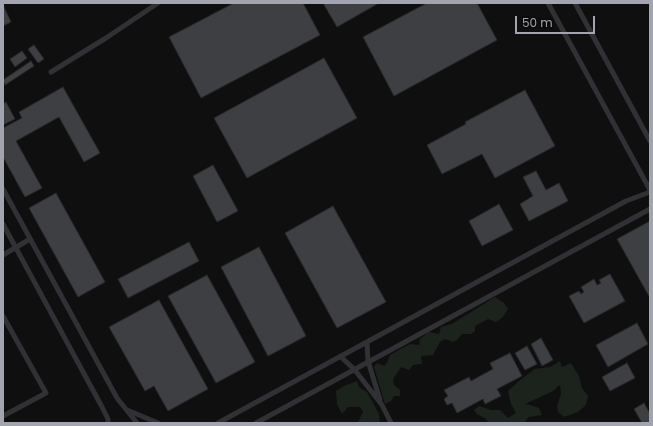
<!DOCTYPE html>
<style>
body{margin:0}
#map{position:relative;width:653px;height:426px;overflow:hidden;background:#0f0f10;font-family:Poppins,sans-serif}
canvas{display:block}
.frame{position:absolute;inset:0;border:4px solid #a2a5b0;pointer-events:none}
.scale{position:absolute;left:515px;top:16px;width:80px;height:18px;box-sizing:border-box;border:2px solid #a2a5b0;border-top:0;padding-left:5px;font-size:12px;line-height:14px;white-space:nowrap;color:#a2a5b0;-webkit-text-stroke:3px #0a0a0b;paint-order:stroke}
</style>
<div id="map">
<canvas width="653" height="426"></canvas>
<div class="frame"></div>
<div class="scale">50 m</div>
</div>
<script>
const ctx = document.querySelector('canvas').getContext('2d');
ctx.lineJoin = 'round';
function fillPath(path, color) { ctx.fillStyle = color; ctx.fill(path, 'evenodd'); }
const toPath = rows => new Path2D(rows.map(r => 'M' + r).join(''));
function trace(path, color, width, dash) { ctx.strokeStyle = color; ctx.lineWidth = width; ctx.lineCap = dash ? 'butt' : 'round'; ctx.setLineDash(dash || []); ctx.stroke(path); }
fillPath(toPath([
 [495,297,504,303,508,309,502,318,496,322,488,319,475,326,475,331,471,334,462,334,457,340,453,342,445,339,440,342,433,355,421,356,422,364,413,365,409,370,401,367,393,379,394,385,400,390,400,396,394,396,391,401,385,404,374,367,377,363,384,366,387,363,390,355,410,344,419,345,420,339,429,332,439,334,441,327,452,324],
 [560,361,562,367,571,363,579,376,582,388,588,396,586,405,578,412,564,417,558,412,557,406,561,394,560,385,553,391,525,404,530,405,539,408,542,415,529,417,524,423,488,423,486,419,477,414,474,410,479,406,491,410,500,410,508,418,516,413,511,404,508,391,520,380,535,369,550,367],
 [357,381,359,387,367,392,379,414,380,423,358,423,363,411,360,407,348,407,342,414,337,404,336,391,344,386]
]), '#1c231d');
const building = toPath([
 [234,3,303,3,320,35,201,98,169,37,234,3],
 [323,3,379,3,337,27,323,3],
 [427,3,477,3,497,40,394,96,363,37,427,3],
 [4,7,11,22,3,26,3,8,4,7],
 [34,45,44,59,38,63,28,49,34,45],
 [22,51,27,58,15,67,10,59,22,51],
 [324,58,357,118,247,178,214,118,324,58],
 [31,61,34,66,5,85,3,80,31,61],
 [63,87,100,153,84,162,59,117,16,141,42,188,25,197,3,157,3,128,22,118,19,112,63,87],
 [525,90,555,146,495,178,482,154,442,174,427,145,466,124,465,122,525,90],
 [6,102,15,119,3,125,3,104,6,102],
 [213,165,238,211,217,222,193,176,213,165],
 [536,171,546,190,559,183,568,201,529,221,520,204,533,196,523,177,536,171],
 [56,193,105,282,78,297,29,208,56,193],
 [499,204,513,230,482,246,469,221,499,204],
 [333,206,386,302,337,328,285,233,333,206],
 [650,221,650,298,617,239,650,221],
 [189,242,199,261,128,298,118,279,189,242],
 [259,247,306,336,268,356,221,267,259,247],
 [610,274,625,301,584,323,569,296,579,291,581,294,584,292,581,287,594,279,597,285,601,283,599,280,610,274],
 [207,275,255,362,216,383,168,296,207,275],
 [159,300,208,389,168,411,154,386,145,391,109,327,159,300],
 [637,323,648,344,608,367,596,345,637,323],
 [541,338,553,360,542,366,531,344,541,338],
 [527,346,537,364,525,370,515,353,527,346],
 [510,353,522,376,497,389,501,396,485,404,483,399,457,413,452,403,447,405,444,399,448,396,444,390,469,377,471,381,493,369,490,363,510,353],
 [627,363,635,378,610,391,602,377,627,363],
 [644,403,650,414,650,423,642,423,634,409,644,403]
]);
fillPath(building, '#3e3f43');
trace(building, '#2a292c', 1);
trace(toPath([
 [548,3,650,190],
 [575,3,650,141],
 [51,72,106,38,158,3],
 [3,189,117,398,137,423],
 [3,224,102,407,108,419,108,423],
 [3,255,30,239],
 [3,316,46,393,3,416],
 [367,343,368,361,380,400],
 [341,357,354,369,382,405,391,423],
 [127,410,158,423],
 [218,423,626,201,650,192],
 [256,423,650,209]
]), '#313135', 5);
</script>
